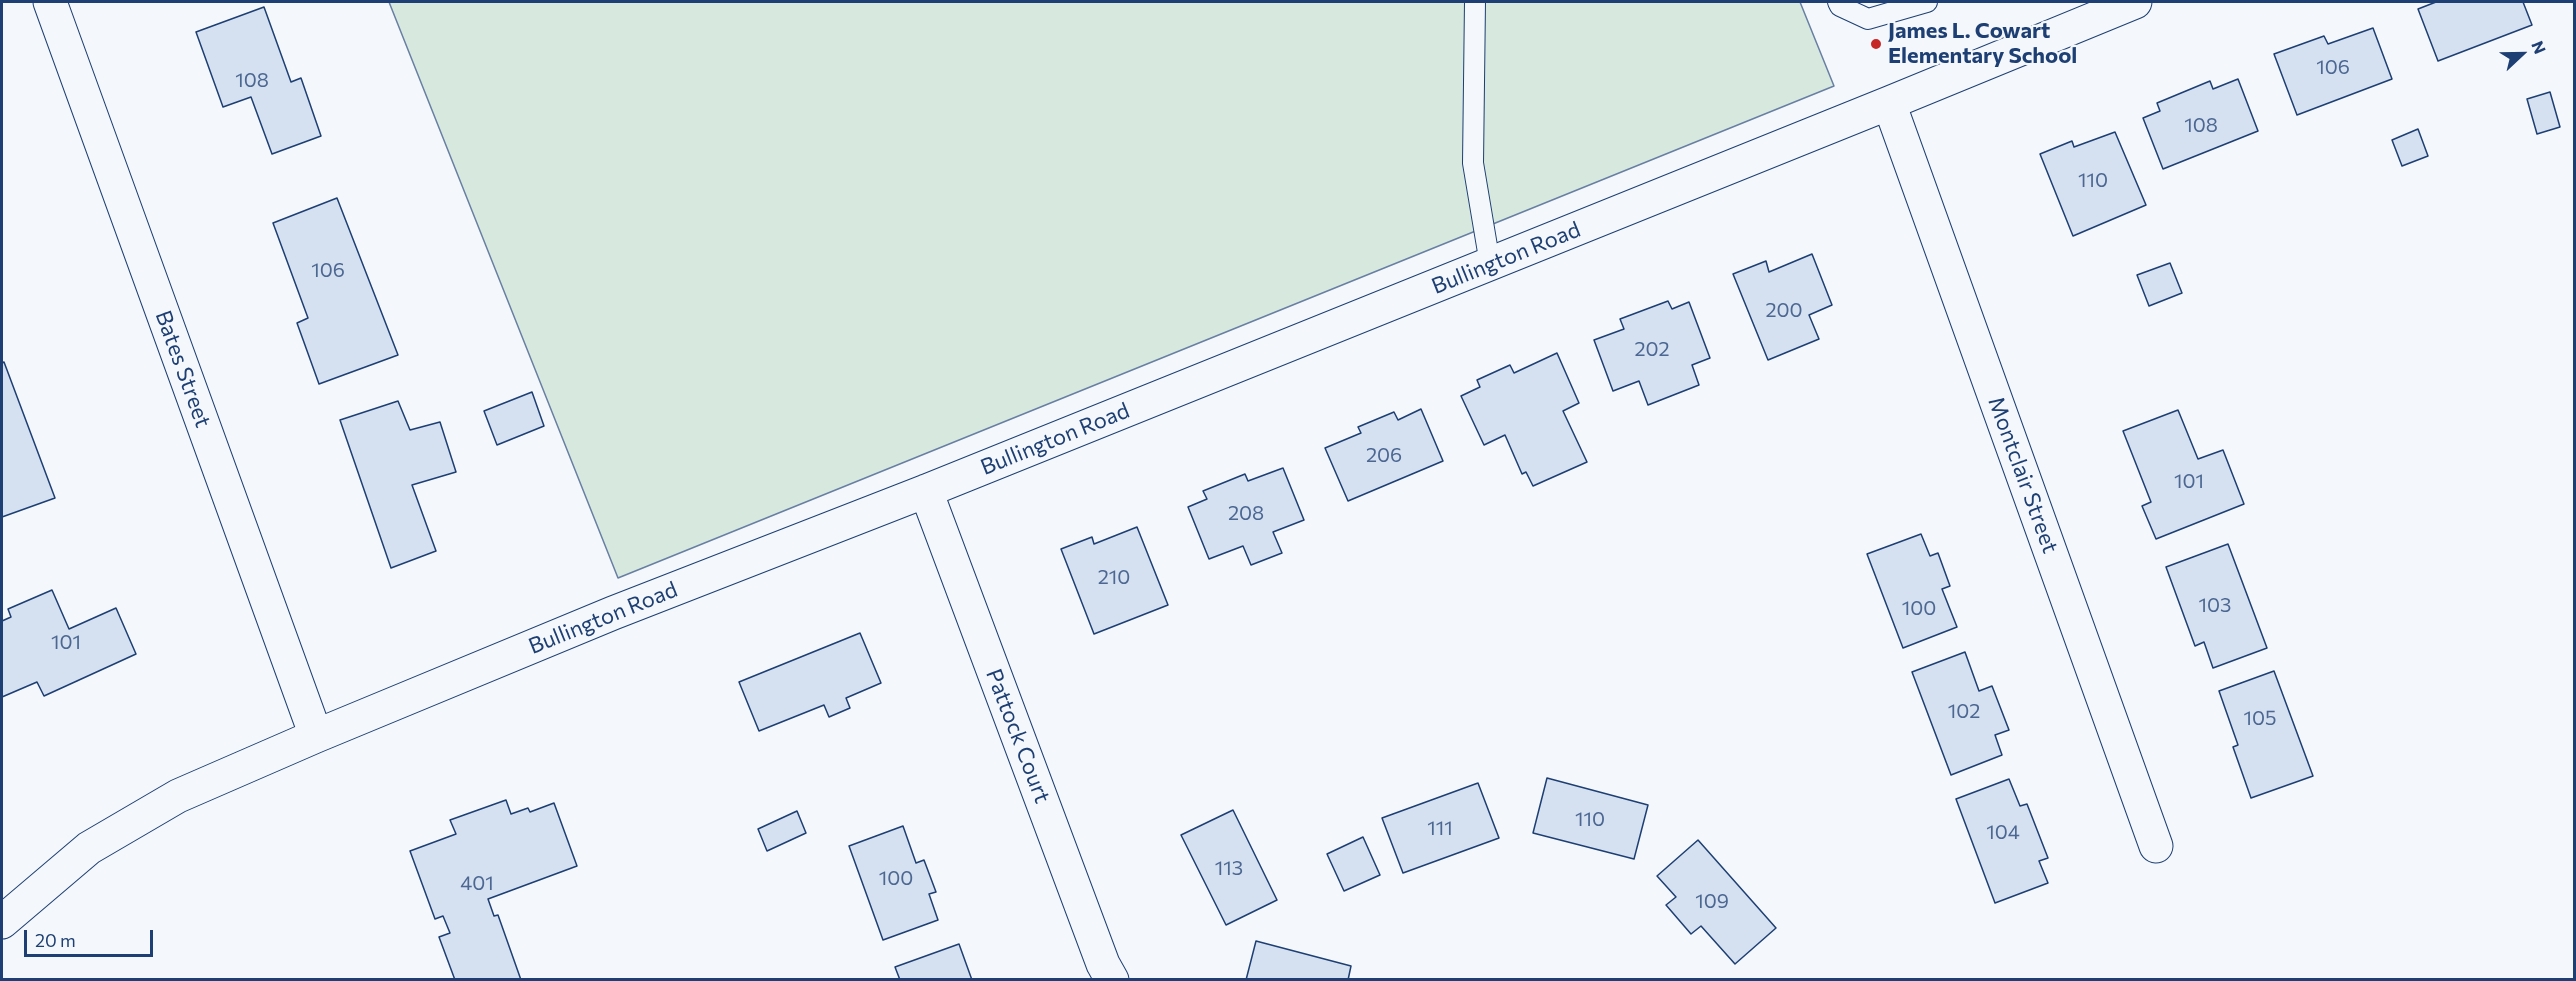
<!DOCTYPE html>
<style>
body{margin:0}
#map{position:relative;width:2576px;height:981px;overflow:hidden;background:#f4f7fb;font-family:Commissioner,sans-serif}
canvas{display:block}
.frame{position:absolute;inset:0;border:3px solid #1d3f73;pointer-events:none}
.north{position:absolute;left:2492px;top:24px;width:60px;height:60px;-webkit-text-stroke:4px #f4f7fb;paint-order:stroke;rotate:68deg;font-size:16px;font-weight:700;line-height:24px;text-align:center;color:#1d3f73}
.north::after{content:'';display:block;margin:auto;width:21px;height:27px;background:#1d3f73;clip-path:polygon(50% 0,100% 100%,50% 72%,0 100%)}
.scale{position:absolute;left:24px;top:930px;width:129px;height:27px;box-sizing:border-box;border:3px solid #1d3f73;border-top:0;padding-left:8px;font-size:18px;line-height:21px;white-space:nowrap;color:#1d3f73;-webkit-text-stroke:4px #f4f7fb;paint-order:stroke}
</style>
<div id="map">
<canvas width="2576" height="981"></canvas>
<div class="frame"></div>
<div class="north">N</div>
<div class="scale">20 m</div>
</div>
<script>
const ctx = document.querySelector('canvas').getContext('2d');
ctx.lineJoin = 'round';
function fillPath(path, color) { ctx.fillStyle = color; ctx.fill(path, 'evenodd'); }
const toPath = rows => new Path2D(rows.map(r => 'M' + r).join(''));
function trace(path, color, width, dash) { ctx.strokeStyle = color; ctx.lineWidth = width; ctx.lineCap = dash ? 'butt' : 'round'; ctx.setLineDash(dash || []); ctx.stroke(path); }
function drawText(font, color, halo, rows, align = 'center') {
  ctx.font = font + ' Commissioner,sans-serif'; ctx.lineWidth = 4.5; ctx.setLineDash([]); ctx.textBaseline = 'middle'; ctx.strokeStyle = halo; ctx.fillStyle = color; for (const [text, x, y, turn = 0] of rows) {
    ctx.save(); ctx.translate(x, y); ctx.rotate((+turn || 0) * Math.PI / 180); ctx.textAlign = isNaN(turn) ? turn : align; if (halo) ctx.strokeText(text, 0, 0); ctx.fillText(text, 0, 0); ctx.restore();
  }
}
const green = toPath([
 [389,2,1800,2,1834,86,618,578,389,2]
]);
fillPath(green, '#d7e8df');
trace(green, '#687fa3', 1.5);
const building = toPath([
 [2436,2,2523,2,2532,25,2438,61,2418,9,2436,2],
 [264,7,291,82,301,78,321,136,272,154,251,97,223,107,196,32,264,7],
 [2373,28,2392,79,2297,115,2274,54,2324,36,2328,44,2373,28],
 [2238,79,2258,131,2163,169,2143,118,2160,111,2157,103,2210,81,2213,89,2238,79],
 [2550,92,2560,127,2537,134,2527,99,2550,92],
 [2418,129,2428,156,2402,166,2392,140,2418,129],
 [2115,132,2146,205,2073,236,2040,154,2072,141,2074,147,2115,132],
 [337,198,398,355,319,384,297,323,308,318,273,223,337,198],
 [1812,254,1832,305,1809,315,1819,339,1768,360,1733,274,1766,261,1769,272,1812,254],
 [2170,263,2182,293,2149,306,2137,275,2170,263],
 [1668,301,1672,309,1689,302,1710,358,1692,365,1699,385,1648,405,1639,381,1613,391,1594,340,1624,329,1620,319,1668,301],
 [1557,353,1579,403,1563,411,1587,462,1533,486,1526,472,1522,474,1505,435,1484,445,1461,396,1480,387,1477,380,1510,365,1514,373,1557,353],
 [4,362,55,498,2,517,2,363,4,362],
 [532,392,544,426,497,445,484,411,532,392],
 [398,401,410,430,440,422,456,472,412,485,436,551,391,568,340,420,398,401],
 [1421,409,1443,461,1348,501,1325,448,1361,433,1358,427,1394,412,1398,420,1421,409],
 [2178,410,2198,459,2223,450,2244,504,2156,539,2142,506,2151,502,2123,431,2178,410],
 [1283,468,1304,520,1273,532,1282,553,1251,565,1243,546,1209,559,1188,507,1207,499,1203,491,1245,474,1248,481,1283,468],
 [1137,527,1168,605,1094,634,1061,549,1092,537,1094,544,1137,527],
 [1921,534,1930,556,1938,553,1950,586,1942,589,1957,627,1903,648,1867,554,1921,534],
 [2228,544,2267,648,2213,668,2204,642,2195,646,2166,567,2228,544],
 [52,590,69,629,116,608,136,654,44,696,37,682,2,697,2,621,11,617,8,609,52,590],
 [860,633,881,683,846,698,850,708,829,717,824,705,759,731,739,682,860,633],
 [1965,652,1979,691,1992,686,2009,730,1995,735,2002,755,1951,775,1912,672,1965,652],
 [2274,671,2313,776,2251,798,2233,747,2238,745,2219,691,2274,671],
 [1547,778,1648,805,1634,859,1533,833,1547,778],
 [2009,779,2020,806,2027,804,2048,858,2039,861,2048,883,1995,903,1956,799,2009,779],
 [1478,783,1499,838,1403,873,1382,818,1478,783],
 [506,800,511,814,528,808,530,812,554,803,577,866,488,899,494,916,498,915,521,980,455,980,439,937,450,933,443,916,435,919,410,851,456,834,450,820,506,800],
 [1233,810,1277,900,1226,925,1181,835,1233,810],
 [797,811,806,833,767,851,758,829,797,811],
 [903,826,916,863,924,860,936,892,929,894,938,920,883,940,849,846,903,826],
 [1363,837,1380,875,1344,891,1327,854,1363,837],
 [1698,840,1776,928,1735,964,1701,926,1691,934,1666,905,1676,897,1657,876,1698,840],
 [1256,941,1351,966,1348,980,1246,980,1256,941],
 [959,944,972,980,900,980,895,967,959,944]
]);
fillPath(building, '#d5e0f0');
trace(building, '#1d3f73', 1.5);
const lane = toPath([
 [1475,2,1473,163,1490,264],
 [1838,2,1840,6,1868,19,1927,2]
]);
const street = toPath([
 [50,2,316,736],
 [1889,103,2156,846],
 [926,491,1103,964,1112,980],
 [2,922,89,848,178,796,316,736,613,613,926,491,1889,103,2135,2]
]);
trace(lane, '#1d3f73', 22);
trace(street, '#1d3f73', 35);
trace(lane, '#f4f7fb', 20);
trace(street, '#f4f7fb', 33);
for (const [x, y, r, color] of [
 [1876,44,6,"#c62828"]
]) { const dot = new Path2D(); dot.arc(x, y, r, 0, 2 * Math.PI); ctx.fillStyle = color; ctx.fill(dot); trace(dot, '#f4f7fb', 2); }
drawText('20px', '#4b6792', null, [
 ["106",2333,67],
 ["108",252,80],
 ["108",2201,125],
 ["110",2093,180],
 ["106",328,270],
 ["200",1784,310],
 ["202",1652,349],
 ["206",1384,455],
 ["101",2189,481],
 ["208",1246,513],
 ["210",1114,577],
 ["103",2215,605],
 ["100",1919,608],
 ["101",66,642],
 ["102",1964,711],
 ["105",2260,718],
 ["110",1590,819],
 ["111",1440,828],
 ["104",2003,832],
 ["113",1229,868],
 ["100",896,878],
 ["401",477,883],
 ["109",1712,901]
]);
drawText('bold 22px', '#1d3f73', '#f4f7fb', [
 ["James L. Cowart",1888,31],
 ["Elementary School",1888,56]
], 'left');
drawText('22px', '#1d3f73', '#f4f7fb', [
 ["Bullington Road",1506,258,-22],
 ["Bates Street",183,369,70],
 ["Bullington Road",1055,439,-22],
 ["Montclair Street",2023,475,70],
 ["Bullington Road",603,618,-22],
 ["Pattock Court",1018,736,69]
]);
</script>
